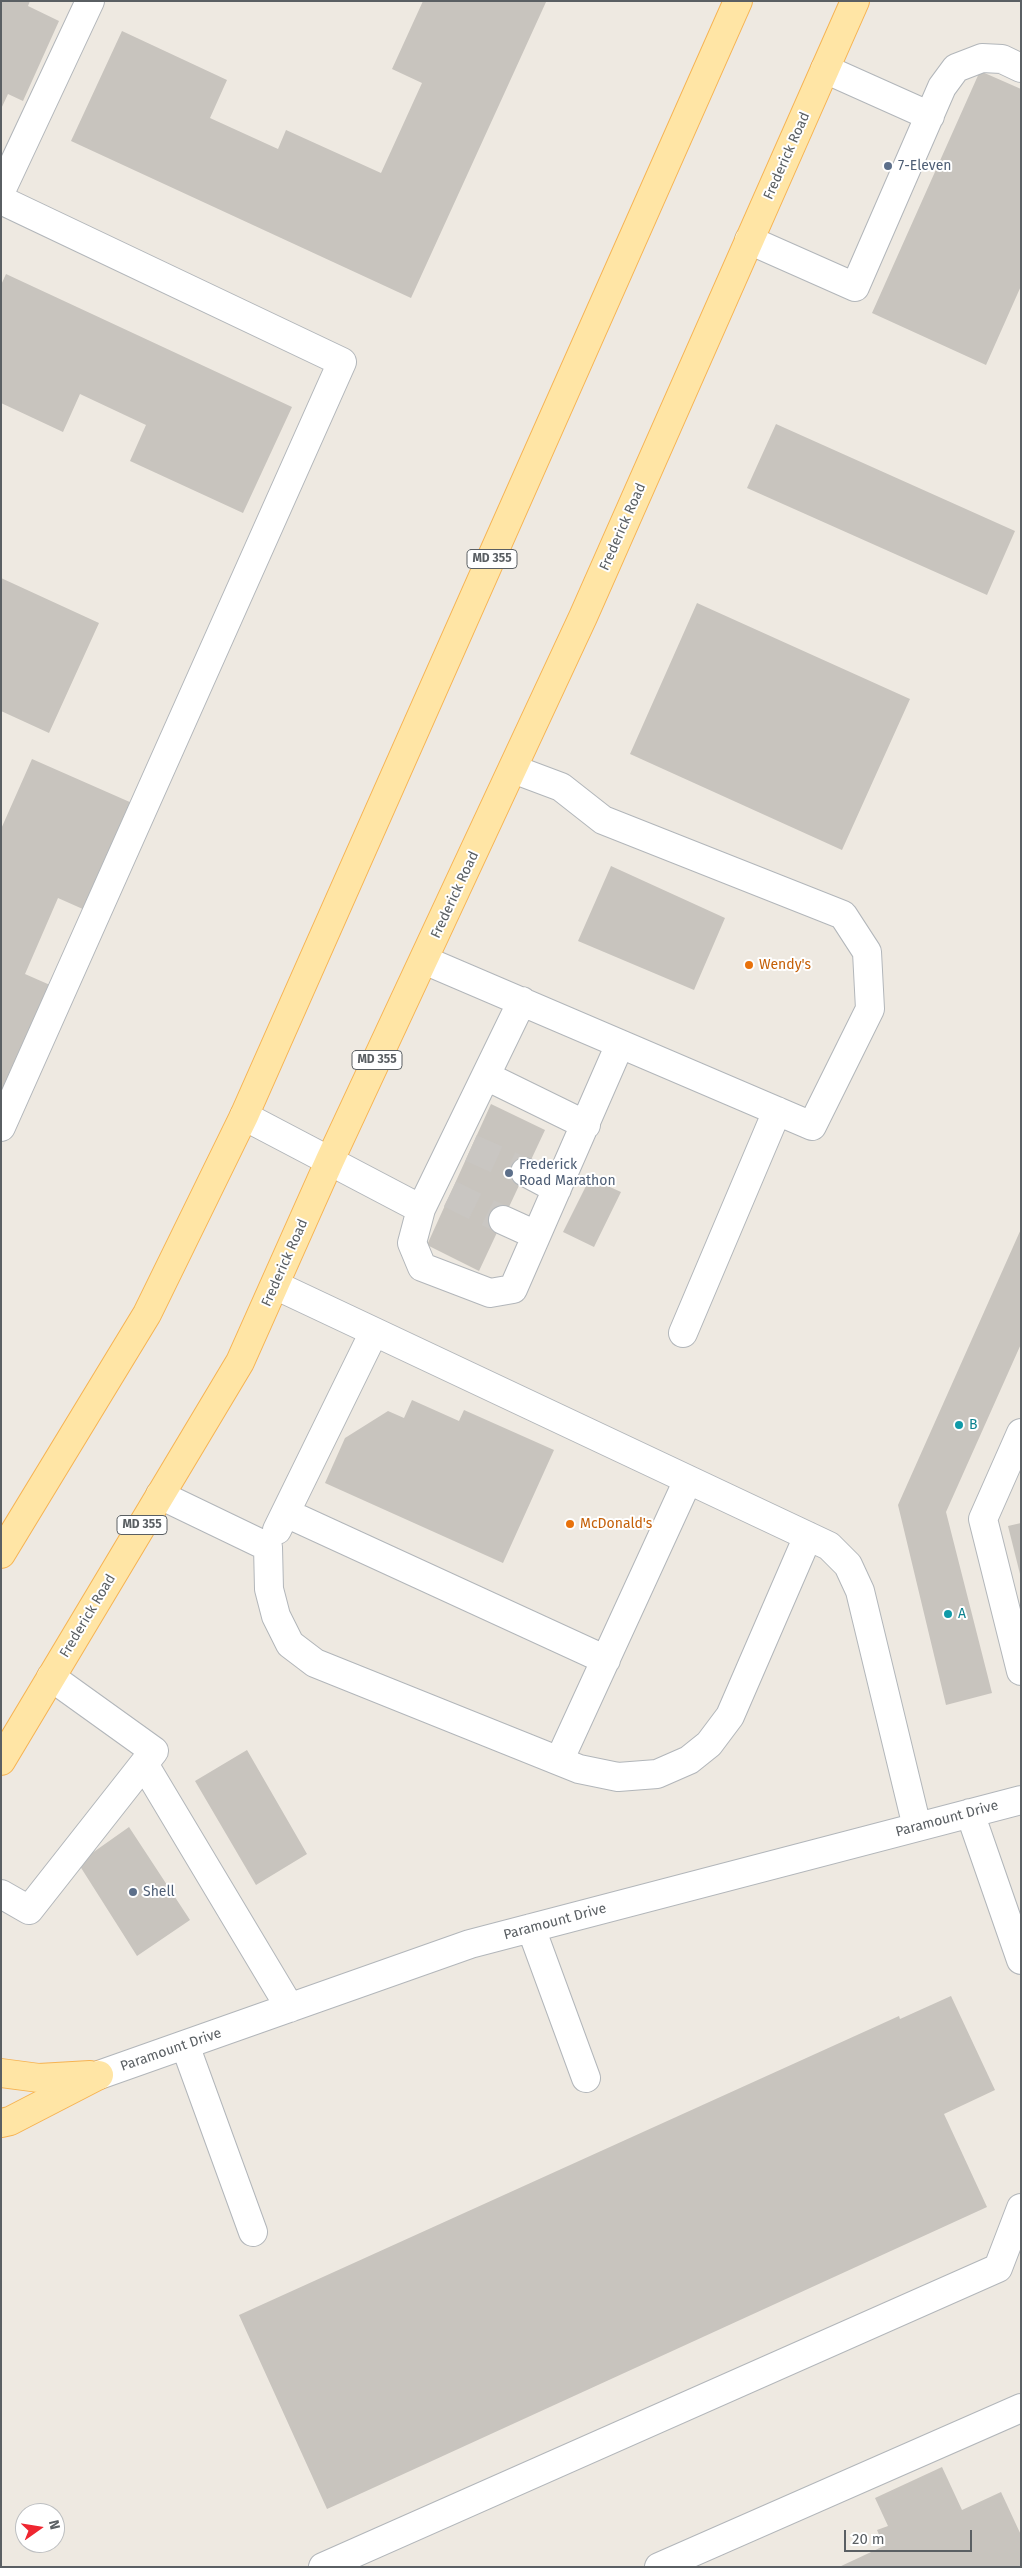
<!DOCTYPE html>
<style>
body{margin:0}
#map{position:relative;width:1022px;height:2568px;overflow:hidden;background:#eee9e1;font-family:"Fira Sans",sans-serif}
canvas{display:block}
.frame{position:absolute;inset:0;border:2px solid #5a5f63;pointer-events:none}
.north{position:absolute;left:15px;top:2503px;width:50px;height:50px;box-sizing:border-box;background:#fff;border:1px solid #bdbfc1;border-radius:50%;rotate:77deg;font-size:14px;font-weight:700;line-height:20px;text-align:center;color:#5a5f63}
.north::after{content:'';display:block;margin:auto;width:18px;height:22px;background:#ef2630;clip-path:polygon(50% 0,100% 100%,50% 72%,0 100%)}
.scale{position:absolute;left:844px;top:2530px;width:128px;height:22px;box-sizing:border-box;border:2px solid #5a5f63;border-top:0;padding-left:6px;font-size:15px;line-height:18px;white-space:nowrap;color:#5a5f63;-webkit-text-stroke:4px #fff;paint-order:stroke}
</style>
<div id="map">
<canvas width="1022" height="2568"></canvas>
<div class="frame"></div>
<div class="north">N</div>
<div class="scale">20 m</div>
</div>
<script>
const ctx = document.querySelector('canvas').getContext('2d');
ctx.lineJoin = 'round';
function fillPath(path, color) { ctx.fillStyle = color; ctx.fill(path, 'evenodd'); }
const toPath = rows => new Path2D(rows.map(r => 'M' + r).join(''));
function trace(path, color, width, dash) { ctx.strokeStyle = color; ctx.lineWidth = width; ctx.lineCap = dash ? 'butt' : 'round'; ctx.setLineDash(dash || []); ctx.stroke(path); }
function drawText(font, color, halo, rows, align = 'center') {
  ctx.font = font + ' "Fira Sans",sans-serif'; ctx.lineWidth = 4; ctx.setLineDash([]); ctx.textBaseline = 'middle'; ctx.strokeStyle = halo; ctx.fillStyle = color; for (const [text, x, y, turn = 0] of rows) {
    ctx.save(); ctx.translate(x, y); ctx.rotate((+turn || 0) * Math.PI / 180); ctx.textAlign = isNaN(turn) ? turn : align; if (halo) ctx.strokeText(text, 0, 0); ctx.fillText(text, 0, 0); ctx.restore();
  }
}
fillPath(toPath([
 [1,1,30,1,28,6,59,21,23,101,8,94,1,109],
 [423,1,546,2,411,298,71,141,122,31,227,80,210,118,278,149,286,130,381,173,422,83,392,69],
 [980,71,1021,89,1021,286,986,365,872,313],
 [6,274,292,407,243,513,130,461,146,425,80,394,63,432,1,403,1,285],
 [776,424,1015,531,987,595,747,488],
 [1,578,99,623,49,733,1,711],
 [697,603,910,699,842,850,630,754],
 [32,759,132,803,85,910,58,898,25,974,50,985,1,1097,1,829],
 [611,866,725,918,694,990,578,941],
 [491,1104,545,1130,479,1271,427,1245],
 [590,1178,621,1192,594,1247,563,1232],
 [1021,1229,1021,1344,946,1512,992,1693,946,1705,898,1505],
 [412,1400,459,1421,464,1410,554,1450,503,1563,325,1483,345,1438,388,1411,404,1418],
 [1021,1523,1021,1574,1020,1574,1008,1526],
 [247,1750,307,1854,256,1885,195,1781],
 [129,1827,190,1920,137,1956,78,1863],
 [951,1996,995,2090,944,2114,987,2207,327,2509,239,2315,899,2016,900,2019],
 [942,2467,962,2510,1001,2492,1021,2535,1021,2567,839,2567,884,2546,877,2530,888,2526,875,2498]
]), '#c8c4be');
trace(toPath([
 [471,1148,525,1172],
 [450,1194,503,1220]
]), '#c9c6c2', 28, [28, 14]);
const minor = toPath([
 [825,69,930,116],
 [1,191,90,1],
 [1,200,342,362,1,1127],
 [749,240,855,287,942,87,956,68,982,58,1002,59,1021,68],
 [424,960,812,1126,870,1009,867,952,843,915,603,820,561,787,513,769],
 [486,1076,586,1125],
 [244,1116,421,1209,412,1243,422,1267,490,1293,513,1289,620,1044],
 [525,1172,557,1189],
 [421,1209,522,1001],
 [503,1220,536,1235],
 [275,1285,829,1546,848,1565,860,1591,917,1827],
 [683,1333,777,1111],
 [1021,1433,983,1519,1021,1671],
 [160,1495,268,1547,269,1589,276,1616,290,1644,315,1663,579,1769,618,1777,657,1774,689,1760,709,1744,730,1716,808,1536],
 [286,1513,606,1660],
 [277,1530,374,1332],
 [559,1761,688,1480],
 [144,1764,290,2008],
 [970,1813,1021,1960],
 [1,1894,29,1910,154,1751,51,1677],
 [531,1928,586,2078],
 [185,2045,253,2232],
 [99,2075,470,1944,1021,1800],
 [323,2567,998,2268,1021,2208],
 [659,2567,1021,2408]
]);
const major = toPath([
 [1,1554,147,1314,244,1116,738,1],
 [1,1761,240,1362,330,1160,583,617,855,1],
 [1,2073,39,2078,90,2075],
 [1,2123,10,2121,99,2075]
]);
trace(minor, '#b2b6ba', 30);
trace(major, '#f6b352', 30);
trace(minor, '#fff', 28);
trace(major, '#ffe5a5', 28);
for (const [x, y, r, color] of [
 [888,166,5,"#5c6f8a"],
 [749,965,5,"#e8710a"],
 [509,1173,5,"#5c6f8a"],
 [959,1425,5,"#0f9aa8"],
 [570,1524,5,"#e8710a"],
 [948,1614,5,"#0f9aa8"],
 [133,1892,5,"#5c6f8a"]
]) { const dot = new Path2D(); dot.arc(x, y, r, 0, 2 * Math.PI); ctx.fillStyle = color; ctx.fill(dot); trace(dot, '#fff', 2); }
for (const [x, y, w] of [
 [492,559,50],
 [377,1060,50],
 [142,1525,50]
]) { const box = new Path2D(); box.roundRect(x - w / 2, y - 9.5, w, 19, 4); ctx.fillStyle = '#fff'; ctx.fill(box); trace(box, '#5a5f63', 1); }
drawText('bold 12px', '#5a5f63', null, [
 ["MD 355",492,559],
 ["MD 355",377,1060],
 ["MD 355",142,1525]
]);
drawText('14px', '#5a5f63', '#fff', [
 ["Frederick Road",787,156,-66],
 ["Frederick Road",623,527,-66],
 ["Frederick Road",455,895,-65],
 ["Frederick Road",285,1263,-66],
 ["Frederick Road",88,1616,-59],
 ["Paramount Drive",947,1819,-15],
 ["Paramount Drive",555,1922,-15],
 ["Paramount Drive",171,2050,-19]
]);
drawText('14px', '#4e5e75', '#fff', [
 ["7-Eleven",898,166],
 ["Frederick",519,1165],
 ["Road Marathon",519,1181],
 ["Shell",143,1892]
], 'left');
drawText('14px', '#c56008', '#fff', [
 ["Wendy's",759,965],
 ["McDonald's",580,1524]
], 'left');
drawText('14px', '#0d838f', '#fff', [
 ["B",969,1425],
 ["A",958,1614]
], 'left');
</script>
